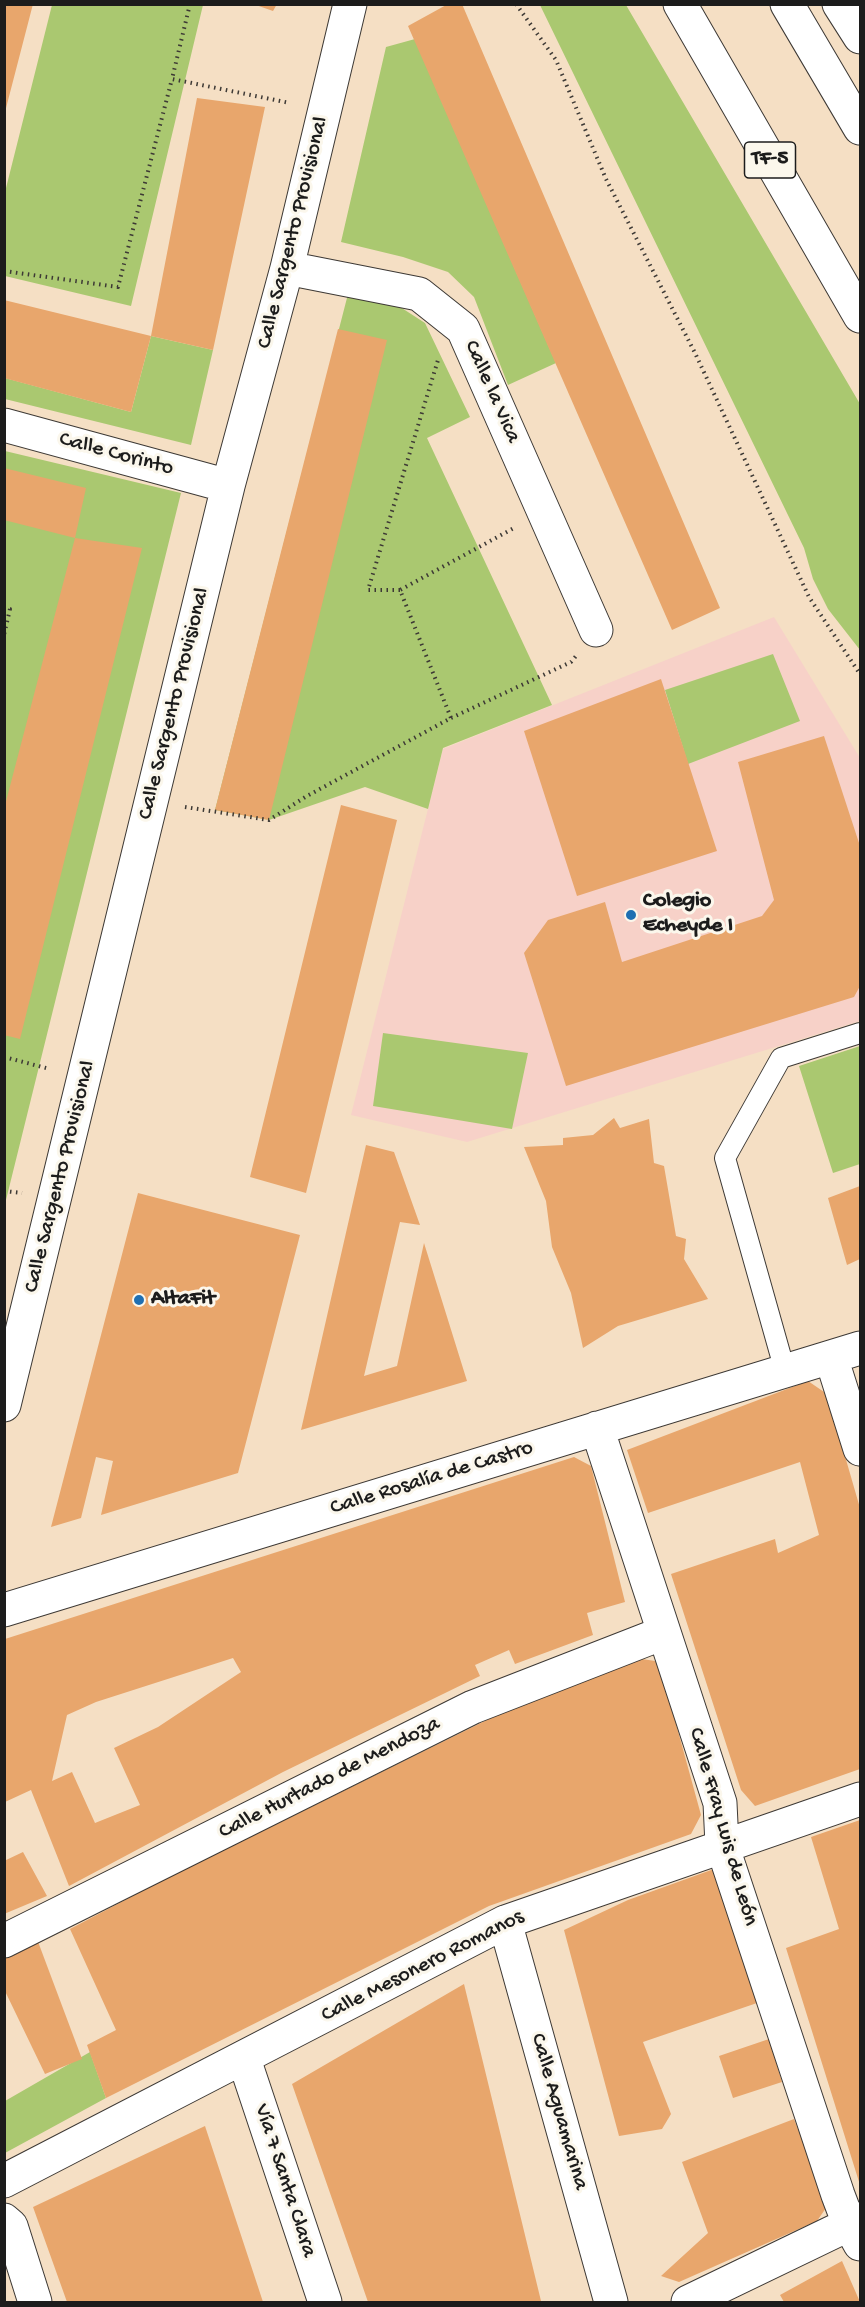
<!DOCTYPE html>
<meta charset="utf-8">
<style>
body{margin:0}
#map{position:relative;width:865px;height:2307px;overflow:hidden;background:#f5dfc4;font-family:"Gochi Hand",sans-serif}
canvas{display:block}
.frame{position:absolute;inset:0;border:6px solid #1c1c1c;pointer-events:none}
</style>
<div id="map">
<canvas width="865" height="2307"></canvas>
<div class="frame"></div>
</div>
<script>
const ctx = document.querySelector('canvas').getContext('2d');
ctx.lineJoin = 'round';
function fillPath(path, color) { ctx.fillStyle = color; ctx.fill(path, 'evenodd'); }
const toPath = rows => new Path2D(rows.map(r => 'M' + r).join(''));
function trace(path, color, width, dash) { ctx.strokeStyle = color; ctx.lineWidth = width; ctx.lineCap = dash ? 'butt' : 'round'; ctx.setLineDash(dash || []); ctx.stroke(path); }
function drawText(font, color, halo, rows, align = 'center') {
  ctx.font = font + ' "Gochi Hand",sans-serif'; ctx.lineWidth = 6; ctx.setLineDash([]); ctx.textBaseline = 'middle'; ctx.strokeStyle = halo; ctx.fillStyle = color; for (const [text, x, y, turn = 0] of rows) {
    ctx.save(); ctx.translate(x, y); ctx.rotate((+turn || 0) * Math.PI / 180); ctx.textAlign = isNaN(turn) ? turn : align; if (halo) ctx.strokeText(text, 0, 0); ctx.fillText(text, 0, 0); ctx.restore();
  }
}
fillPath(toPath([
 [774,617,860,758,860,1021,467,1142,351,1115,443,749]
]), '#f7d1c8');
fillPath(toPath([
 [52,5,203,5,131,306,5,276,5,192],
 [540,5,626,5,860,404,860,650,828,609,813,579,804,548],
 [415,39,556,363,508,385,474,297,448,272,403,257,341,242,386,47],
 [348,294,394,303,425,323,470,417,427,438,552,705,443,748,428,809,365,787,269,820,215,810],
 [151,336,213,350,191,445,5,399,5,378,131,412],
 [5,451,181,493,5,1204],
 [773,654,800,721,688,764,665,690],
 [383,1033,528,1053,512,1129,373,1106],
 [860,1046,860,1164,833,1173,799,1066],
 [90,2052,106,2098,5,2153,5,2101]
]), '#aac870');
fillPath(toPath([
 [4,4,33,4,5,112,4,112],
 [253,4,277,4,273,11],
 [448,4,462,4,720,608,672,630,408,26],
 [197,98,265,107,213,350,151,336],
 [4,300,151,336,131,412,4,378],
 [338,329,387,340,269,820,215,810],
 [4,468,86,488,75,538,4,520],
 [75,538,142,548,20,1039,4,1035,4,809],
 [661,679,717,851,577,896,524,731],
 [824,736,860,846,860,986,854,997,566,1086,524,953,548,920,605,902,622,962,762,916,774,900,738,762],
 [341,805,397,820,306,1193,250,1177],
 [614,1118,620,1128,649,1119,654,1163,664,1166,676,1236,686,1239,684,1259,708,1299,618,1326,583,1348,571,1293,552,1247,546,1201,524,1147,563,1145,563,1138,593,1135],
 [366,1145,394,1152,420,1225,400,1222,364,1376,397,1366,424,1243,467,1381,301,1430],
 [860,1186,860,1259,847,1265,828,1198],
 [138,1193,300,1235,238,1473,101,1515,113,1461,96,1457,81,1518,51,1527],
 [808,1381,827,1394,860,1508,860,1769,755,1806,741,1790,671,1574,775,1539,778,1553,819,1535,800,1462,648,1513,627,1450],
 [574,1457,591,1466,625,1602,587,1613,593,1635,515,1664,509,1650,475,1665,480,1676,283,1772,69,1886,31,1790,5,1802,5,1639],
 [233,1658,241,1672,158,1727,114,1748,140,1805,95,1823,72,1772,52,1781,67,1715,96,1702],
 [642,1659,655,1661,661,1669,701,1815,691,1834,489,1906,106,2098,87,2045,116,2030,70,1929,165,1879,499,1714],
 [860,1820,860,2185,786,1948,839,1929,811,1837],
 [23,1852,47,1896,4,1914,4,1861],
 [714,1869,757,2003,643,2042,671,2114,662,2129,619,2136,564,1930,628,1900],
 [37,1939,82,2059,45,2074,4,1989,4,1959],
 [464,1984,541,2301,368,2302,292,2084],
 [769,2039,782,2082,733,2098,719,2056],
 [794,2119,828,2205,817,2221,679,2282,661,2276,708,2233,682,2162],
 [205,2126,263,2302,67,2302,33,2207],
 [842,2261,860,2302,784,2302,780,2295]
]), '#e8a66c');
const lane = toPath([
 [785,1371,725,1158,781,1058,860,1033]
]);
const street = toPath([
 [287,268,419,294,463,329,596,630],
 [4,425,228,486],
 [831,1357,860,1449],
 [4,1405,228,486,287,268,350,4],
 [597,1428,720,1803,722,1845,838,2195,849,2224,860,2244],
 [4,1610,860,1348],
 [505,1922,611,2302],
 [4,1941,473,1707,663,1633],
 [244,2059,325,2302],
 [4,2181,505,1922,860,1799],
 [4,2220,11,2226,35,2302],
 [688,2302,860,2219]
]);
const highway = toPath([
 [680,4,860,316],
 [787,4,860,128],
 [839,4,860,37]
]);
trace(lane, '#3d3935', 22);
trace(street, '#3d3935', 35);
trace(highway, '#3d3935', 35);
trace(toPath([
 [190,4,172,79,290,103],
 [516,4,556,60,606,179,695,353,809,597,860,674],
 [4,271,118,287,172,79],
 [400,590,368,590,438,360],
 [4,608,10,609,4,635],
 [451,718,571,662,576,656],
 [185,807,269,820,307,796,451,718,400,590,514,528],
 [4,1057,50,1069],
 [4,1191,22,1193]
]), '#3d3935', 4, [1.5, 4.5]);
trace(lane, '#fff', 20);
trace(street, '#fff', 33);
trace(highway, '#fff', 33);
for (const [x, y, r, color] of [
 [631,915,6,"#1f6fb2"],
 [139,1300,6,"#1f6fb2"]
]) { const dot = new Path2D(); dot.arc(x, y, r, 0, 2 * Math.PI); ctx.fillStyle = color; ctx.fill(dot); trace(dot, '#fbf7ec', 2); }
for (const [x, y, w] of [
 [770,160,51]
]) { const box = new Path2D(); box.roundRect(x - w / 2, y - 18, w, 36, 4.5); ctx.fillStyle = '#fbf7ec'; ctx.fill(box); trace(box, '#1c1c1c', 1.5); }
drawText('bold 21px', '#1c1c1c', null, [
 ["TF-5",770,160]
]);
drawText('22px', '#1c1c1c', '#fbf7ec', [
 ["Calle Sargento Provisional",294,233,-76],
 ["Calle la Vica",491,392,66],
 ["Calle Corinto",116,455,15],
 ["Calle Sargento Provisional",175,704,-76],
 ["Calle Sargento Provisional",61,1177,-76],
 ["Calle Rosalía de Castro",432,1479,-17],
 ["Calle Hurtado de Mendoza",330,1779,-27],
 ["Calle Fray Luis de León",722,1827,74],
 ["Calle Mesonero Romanos",423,1967,-27],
 ["Calle Aguamarina",558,2112,74],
 ["Vía 7 Santa Clara",284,2181,72]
]);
drawText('bold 22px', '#1c1c1c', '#fbf7ec', [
 ["Colegio",643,902],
 ["Echeyde I",643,927],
 ["AltaFit",151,1300]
], 'left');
</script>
